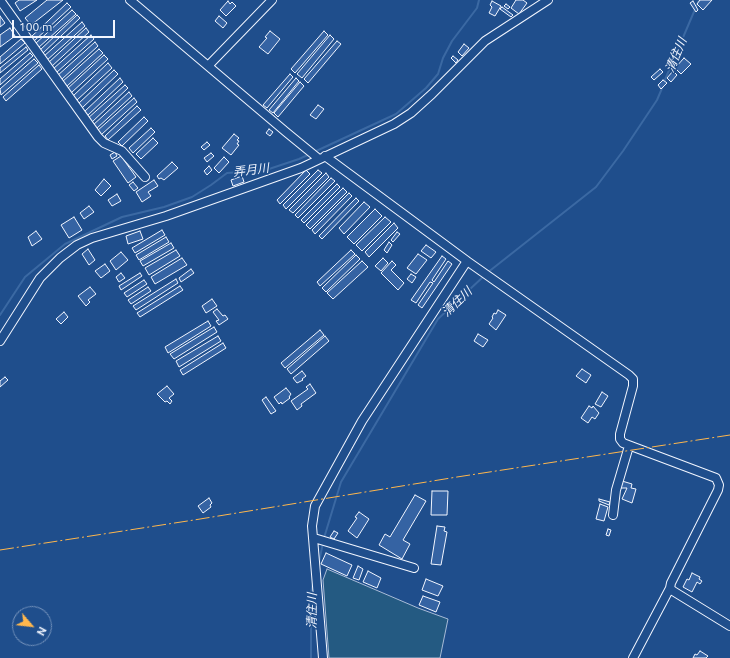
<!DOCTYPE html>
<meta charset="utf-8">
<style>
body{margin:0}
#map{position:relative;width:730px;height:658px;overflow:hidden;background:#1f4e8c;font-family:Ubuntu,sans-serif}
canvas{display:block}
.north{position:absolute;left:12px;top:606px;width:40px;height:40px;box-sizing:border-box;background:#1f4e8c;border:1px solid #7391ba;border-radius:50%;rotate:118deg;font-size:11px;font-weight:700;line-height:16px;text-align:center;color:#f2f6ff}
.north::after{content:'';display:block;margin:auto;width:14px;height:18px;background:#ffb74d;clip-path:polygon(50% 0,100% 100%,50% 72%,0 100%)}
.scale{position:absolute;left:12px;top:20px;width:103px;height:18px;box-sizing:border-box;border:2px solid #f2f6ff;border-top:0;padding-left:5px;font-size:12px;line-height:14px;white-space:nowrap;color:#f2f6ff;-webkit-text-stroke:3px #1f4e8c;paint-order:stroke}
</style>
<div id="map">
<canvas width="730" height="658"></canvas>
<div class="north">N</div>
<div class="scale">100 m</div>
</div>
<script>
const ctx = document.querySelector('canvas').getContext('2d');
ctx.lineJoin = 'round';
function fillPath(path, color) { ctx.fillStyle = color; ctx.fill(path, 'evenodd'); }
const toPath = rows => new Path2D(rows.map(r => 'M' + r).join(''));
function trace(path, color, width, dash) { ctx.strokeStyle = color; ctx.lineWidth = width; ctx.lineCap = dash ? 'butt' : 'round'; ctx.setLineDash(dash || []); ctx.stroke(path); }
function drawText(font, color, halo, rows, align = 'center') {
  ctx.font = font + ' Ubuntu,"Noto Sans JP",sans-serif'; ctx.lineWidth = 3; ctx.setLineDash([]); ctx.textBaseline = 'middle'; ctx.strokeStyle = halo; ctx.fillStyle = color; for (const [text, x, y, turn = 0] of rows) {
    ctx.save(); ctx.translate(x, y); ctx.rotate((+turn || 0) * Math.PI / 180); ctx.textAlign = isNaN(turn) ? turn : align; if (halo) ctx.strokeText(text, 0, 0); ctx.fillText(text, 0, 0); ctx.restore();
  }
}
const green = toPath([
 [327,569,418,608,448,619,440,658,329,658,323,580,327,569]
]);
fillPath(green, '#245a82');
trace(green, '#a8bbd7', 1);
trace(toPath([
 [664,82,699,0],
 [314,152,396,114,426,88,438,74,443,58,452,41,477,8,479,0],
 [487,273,596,187,623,151,657,100,663,86],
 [0,315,25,277,65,244,122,217,164,207,192,197,211,185,227,173,266,170,299,159,310,154],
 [324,538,341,482,438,319,484,276],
 [319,562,323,543],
 [311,658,311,593,313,583]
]), '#3b69a3', 2);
const building = toPath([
 [19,0,37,0,20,11,15,3,19,0],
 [47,0,63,0,31,25,25,18,47,0],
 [516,0,523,0,527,3,519,14,511,8,516,0],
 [700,0,712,0,703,10,697,4,700,0],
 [228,1,230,4,232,2,236,6,226,16,220,10,228,1],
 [492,1,501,6,495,16,489,13,492,7,490,5,492,1],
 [693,1,698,10,696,12,690,3,693,1],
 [67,3,71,7,34,41,31,37,67,3],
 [506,4,510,7,508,9,504,6,506,4],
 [502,7,513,15,511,17,500,9,502,7],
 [72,10,76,14,38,48,35,44,72,10],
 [77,15,80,18,42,54,39,51,77,15],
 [0,16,5,23,0,27,0,16],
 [219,16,227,23,223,28,215,21,219,16],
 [82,22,85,26,46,61,43,57,82,22],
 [10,28,15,36,0,47,0,35,10,28],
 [86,28,89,32,51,67,48,63,86,28],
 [270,31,280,39,268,54,259,47,267,38,265,37,270,31],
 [324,31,328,35,295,73,291,69,324,31],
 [91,35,94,39,56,73,53,69,91,35],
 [330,35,334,39,302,78,297,74,330,35],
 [21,39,25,43,0,64,0,57,21,39],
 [337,41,341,44,308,83,304,79,337,41],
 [95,42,98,46,61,80,57,76,95,42],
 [464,44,469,48,462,56,458,52,464,44],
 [26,47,28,50,0,73,0,68,26,47],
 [99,49,103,53,66,87,62,82,99,49],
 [30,53,33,56,0,85,0,79,30,53],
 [104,55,108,59,71,93,67,89,104,55],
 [453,56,458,60,456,63,451,58,453,56],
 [684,58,691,64,681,74,675,68,684,58],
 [34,59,38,63,1,95,0,89,34,59],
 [108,63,112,68,77,100,73,96,108,63],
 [39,65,42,69,6,101,3,97,39,65],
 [660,69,663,72,654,80,651,77,660,69],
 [114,70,118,74,82,108,78,104,114,70],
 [673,71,677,75,671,82,667,78,673,71],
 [290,74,293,77,267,108,263,105,290,74],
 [120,78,123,82,87,116,84,112,120,78],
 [296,78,299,81,273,113,269,110,296,78],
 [663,80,667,83,661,89,658,85,663,80],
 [300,82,304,86,278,117,274,113,300,82],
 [125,85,128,88,91,123,87,119,125,85],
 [129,92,132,96,96,129,92,126,129,92],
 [134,98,137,102,101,135,97,131,134,98],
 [318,105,324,109,316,119,310,115,318,105],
 [137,106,141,110,108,140,105,136,137,106],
 [144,117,148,121,122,146,118,142,144,117],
 [151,128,155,132,133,153,129,148,151,128],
 [269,129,273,132,270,136,266,133,269,129],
 [234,134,239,138,237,140,239,141,237,144,239,145,231,155,222,148,234,134],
 [153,138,158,143,141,159,136,154,153,138],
 [207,142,210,145,204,150,201,147,207,142],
 [115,152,117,156,112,159,110,155,115,152],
 [211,153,214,156,207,162,204,158,211,153],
 [121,156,136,177,128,183,113,161,121,156],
 [224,157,229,162,219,173,214,168,224,157],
 [172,162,178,168,164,180,161,178,159,179,157,176,172,162],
 [209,166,212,170,207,175,204,171,209,166],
 [306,170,310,174,280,204,277,200,306,170],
 [318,170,322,173,286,209,283,205,318,170],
 [326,173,329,177,293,213,289,210,326,173],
 [242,176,244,182,233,186,231,180,242,176],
 [331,178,335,181,298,218,295,215,331,178],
 [104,179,111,186,101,196,95,190,104,179],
 [154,180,158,186,148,192,151,196,142,202,136,192,154,180],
 [133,182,138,188,134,191,129,185,133,182],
 [337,184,340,187,304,223,301,220,337,184],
 [343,188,347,192,310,229,306,225,343,188],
 [349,193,352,196,315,234,312,230,349,193],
 [117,194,121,201,112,206,108,200,117,194],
 [356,198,359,201,322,239,319,236,356,198],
 [364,202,370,207,344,234,339,228,364,202],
 [89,206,94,212,84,219,80,213,89,206],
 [375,209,382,216,354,244,347,237,375,209],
 [74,217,82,230,69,238,61,225,74,217],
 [385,217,391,222,362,251,356,245,385,217],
 [394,223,398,228,369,257,365,252,394,223],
 [162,230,165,235,135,253,132,248,162,230],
 [36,231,42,239,32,246,28,237,36,231],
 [140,231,143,239,128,244,126,236,140,231],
 [397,232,400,234,393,242,391,240,397,232],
 [166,237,169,242,139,260,136,255,166,237],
 [389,242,392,245,387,253,384,250,389,242],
 [171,243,174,248,143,266,140,261,171,243],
 [426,245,436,252,431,258,421,251,426,245],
 [88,249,95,260,89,265,82,254,88,249],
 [176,250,180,256,149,275,145,268,176,250],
 [351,250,355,254,320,286,317,282,351,250],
 [121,252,128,260,116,270,110,261,121,252],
 [418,254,427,260,416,274,407,268,418,254],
 [356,255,360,259,326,292,322,288,356,255],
 [442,256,446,259,432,280,434,282,448,261,452,264,422,308,418,305,433,283,430,282,416,303,411,300,442,256],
 [182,258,187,265,155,284,151,277,182,258],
 [383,258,388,263,381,271,375,266,383,258],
 [362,261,368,267,333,299,327,293,362,261],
 [392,261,396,265,391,270,404,283,398,290,381,273,392,261],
 [105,264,110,271,101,278,95,271,105,264],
 [191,269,194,273,181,282,179,278,191,269],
 [121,273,125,278,119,282,116,277,121,273],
 [140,273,142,276,121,290,119,286,140,273],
 [411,274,416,277,412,283,407,279,411,274],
 [176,279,178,283,136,310,133,306,176,279],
 [144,280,147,284,127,297,124,293,144,280],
 [180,286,183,290,140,317,137,313,180,286],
 [90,287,96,294,88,300,90,302,86,306,78,296,90,287],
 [148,287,151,291,131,304,128,300,148,287],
 [212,299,217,306,206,313,202,306,212,299],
 [217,309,223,316,225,315,228,319,219,325,216,321,219,320,213,312,217,309],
 [498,310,506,315,496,330,489,324,493,318,492,317,494,313,496,314,498,310],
 [64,312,68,317,61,324,56,319,64,312],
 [208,321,211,326,168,353,165,347,208,321],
 [214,327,217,332,174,359,170,354,214,327],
 [320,330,324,335,285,368,281,363,320,330],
 [478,334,488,340,483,347,474,341,478,334],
 [218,336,221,341,179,367,176,361,218,336],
 [325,336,329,341,291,374,287,369,325,336],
 [223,343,226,348,183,375,180,370,223,343],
 [582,369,591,375,586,383,576,376,582,369],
 [302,371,306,376,302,379,303,380,297,383,293,378,302,371],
 [5,377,8,380,0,387,0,381,5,377],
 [310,384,316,393,301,404,302,406,297,410,291,401,308,389,306,387,310,384],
 [167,386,174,394,169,398,172,401,170,404,167,401,165,402,157,394,167,386],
 [286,388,291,394,289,397,290,398,282,404,281,402,279,404,274,397,286,388],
 [602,392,608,396,601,407,595,404,602,392],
 [266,397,276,411,271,414,262,400,266,397],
 [589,406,592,408,593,406,599,413,595,419,592,417,588,423,581,418,589,406],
 [622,481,632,484,631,488,636,489,632,503,622,499,627,488,620,488,622,481],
 [432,491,448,491,447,515,431,515,432,491],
 [415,495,426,501,403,540,410,544,402,559,379,545,385,534,390,537,415,495],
 [209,498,212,503,210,505,211,507,203,513,198,506,209,498],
 [599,499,610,502,609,505,599,501,599,499],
 [600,504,608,507,604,521,596,519,600,504],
 [359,512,369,519,357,538,348,531,357,518,355,517,359,512],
 [437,526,445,527,444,531,447,532,441,565,431,564,437,526],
 [608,529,611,530,609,536,606,535,608,529],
 [334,531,338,533,334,539,330,537,334,531],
 [326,553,352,565,347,576,321,564,326,553],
 [358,566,363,569,359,580,353,578,358,566],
 [368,571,381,578,377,588,363,582,368,571],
 [692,573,700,577,699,579,702,581,700,584,697,582,692,592,683,587,687,579,689,580,692,573],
 [426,579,443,586,438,596,422,590,426,579],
 [423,596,440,602,436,612,419,605,423,596],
 [700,651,708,656,706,658,693,658,695,654,697,655,700,651]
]);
fillPath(building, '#3563a3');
trace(building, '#f2f6ff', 1);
const minor = toPath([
 [0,0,98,137,104,143,122,151,145,177],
 [130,0,286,132,319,159],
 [208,66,272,0],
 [325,156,467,261,629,375,633,379,633,386,620,434,620,439,623,443,716,478,719,485,718,490,671,583,670,588,633,658],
 [0,341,40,278,60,258,77,245,92,238,166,216,301,168,394,124,411,113,432,94,485,41,548,0],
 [613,515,616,490,629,446],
 [314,538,414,568],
 [670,588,673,591,730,626],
 [323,658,312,526,315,506,362,421,467,261]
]);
trace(minor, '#f2f6ff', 10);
trace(minor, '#1f4e8c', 8);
trace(toPath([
 [0,550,194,520,457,477,730,435]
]), '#ffb74d', 1, [14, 3, 2, 3]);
drawText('italic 12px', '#f2f6ff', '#1f4e8c', [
 ["清住川",676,55,-67],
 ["弄月川",251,170,-7],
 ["清住川",457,302,-44],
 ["清住川",312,611,-89]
]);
</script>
